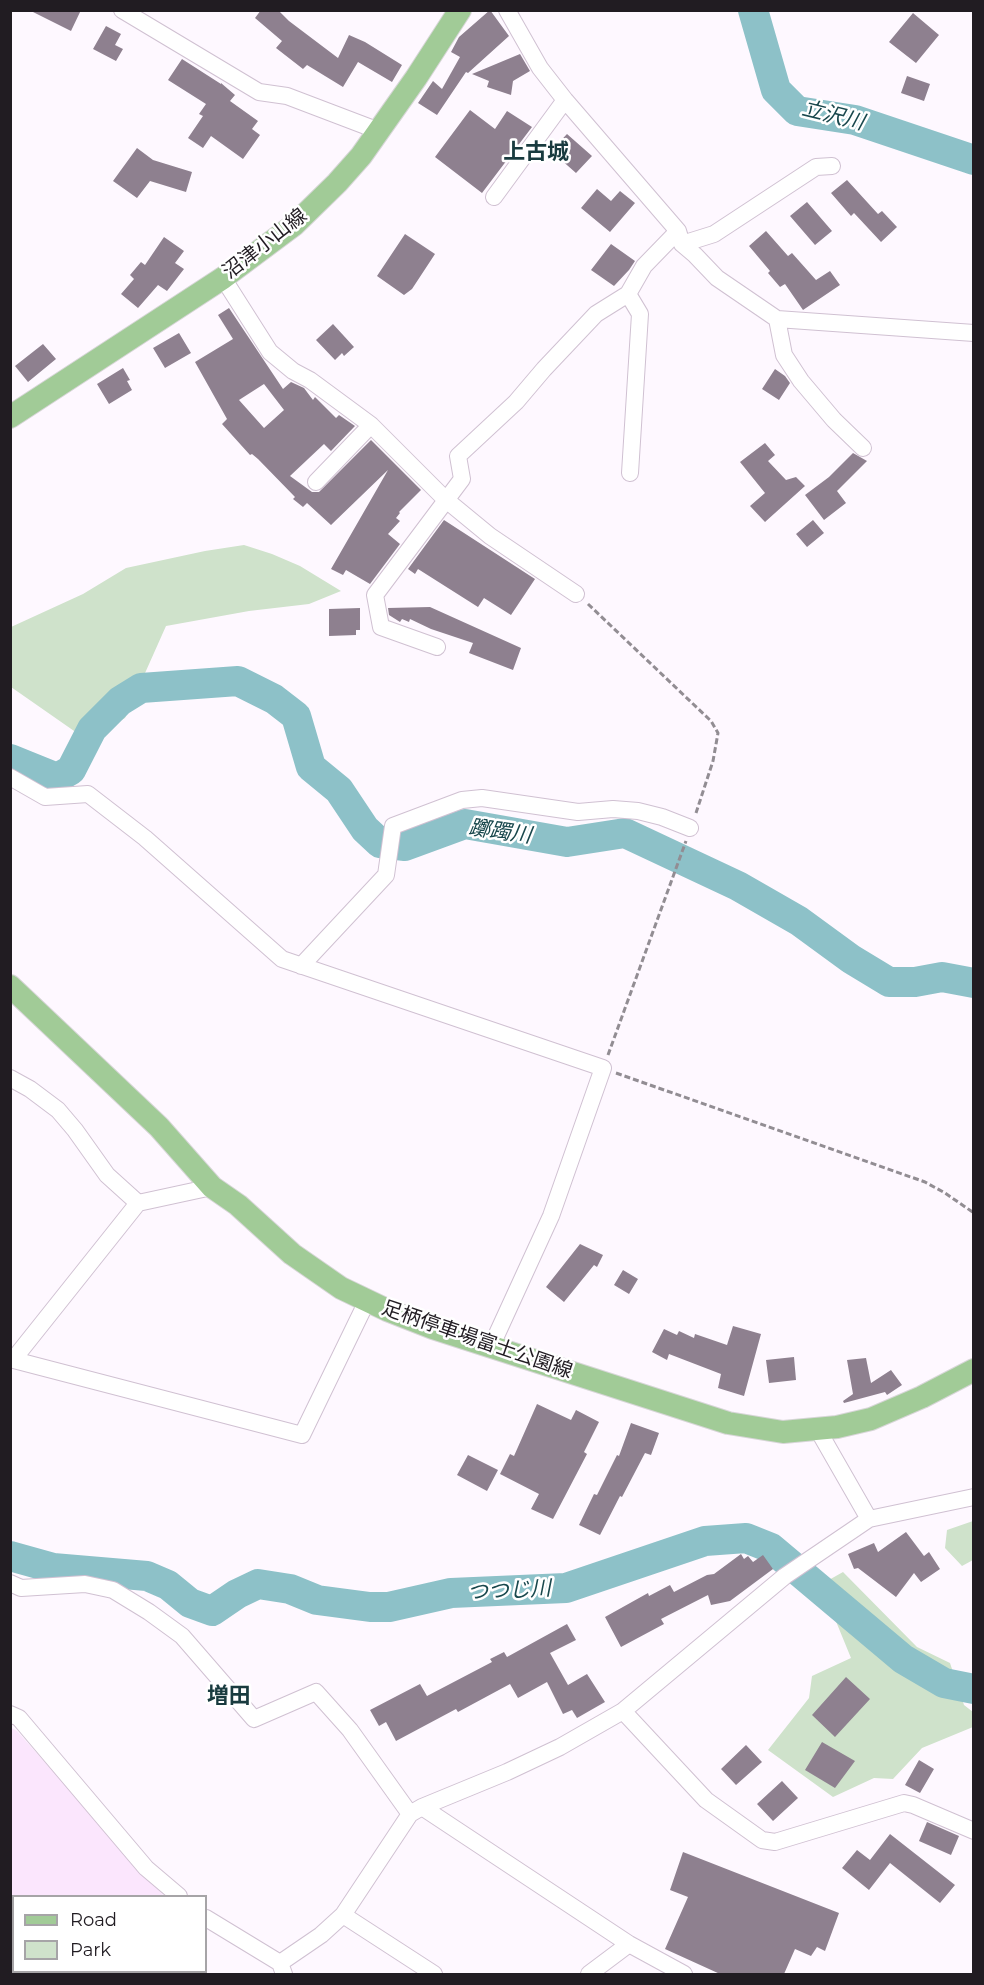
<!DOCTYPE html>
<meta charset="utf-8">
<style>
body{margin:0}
#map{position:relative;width:984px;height:1985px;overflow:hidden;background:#fef8ff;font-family:Montserrat,sans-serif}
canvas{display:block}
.frame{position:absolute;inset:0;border:12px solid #211c22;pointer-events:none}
.legend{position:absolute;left:12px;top:1895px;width:195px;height:78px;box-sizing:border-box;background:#fff;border:2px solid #a6a4a7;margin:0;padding:8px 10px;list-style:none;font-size:18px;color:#211c22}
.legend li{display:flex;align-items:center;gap:12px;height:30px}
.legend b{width:30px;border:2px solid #a6a4a7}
</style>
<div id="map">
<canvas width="984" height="1985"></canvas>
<div class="frame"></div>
<ul class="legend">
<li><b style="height:8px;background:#a1cb97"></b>Road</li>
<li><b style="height:16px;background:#cfe2cb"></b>Park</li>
</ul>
</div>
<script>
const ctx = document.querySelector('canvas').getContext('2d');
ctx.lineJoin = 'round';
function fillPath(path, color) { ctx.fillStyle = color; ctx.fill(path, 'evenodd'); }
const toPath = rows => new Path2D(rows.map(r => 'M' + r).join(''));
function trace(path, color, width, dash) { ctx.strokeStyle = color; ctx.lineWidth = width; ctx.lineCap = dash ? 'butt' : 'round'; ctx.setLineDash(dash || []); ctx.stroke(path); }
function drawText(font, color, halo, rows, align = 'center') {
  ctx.font = font + ' Montserrat,"Noto Sans JP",sans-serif'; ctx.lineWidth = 5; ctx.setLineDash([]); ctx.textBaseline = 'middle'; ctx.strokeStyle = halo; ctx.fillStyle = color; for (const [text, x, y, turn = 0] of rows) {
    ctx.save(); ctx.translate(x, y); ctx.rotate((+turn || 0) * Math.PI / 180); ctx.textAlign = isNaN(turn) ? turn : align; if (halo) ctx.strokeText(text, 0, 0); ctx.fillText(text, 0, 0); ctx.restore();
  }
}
fillPath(toPath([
 [10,1727,17,1731,164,1896,14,1896,14,1972,170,1972,166,1974,11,1974]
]), '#fbe6fd');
fillPath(toPath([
 [244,545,272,554,300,566,341,591,309,604,249,611,166,626,125,718,87,740,11,687,11,627,83,594,126,568,205,551],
 [973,1521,973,1560,962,1566,945,1548,947,1530],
 [843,1572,917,1647,950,1663,964,1705,973,1712,973,1727,922,1748,893,1779,874,1778,833,1797,768,1750,809,1698,812,1676,851,1658,835,1619,804,1594]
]), '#cfe2cb');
trace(toPath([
 [753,10,776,90,797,111,855,120,974,160],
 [10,759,57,778,71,770,92,729,120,701,141,688,238,681,274,699,296,716,311,767,339,790,365,829,380,843,405,846,465,824,567,842,625,833,738,886,799,921,851,959,889,982,915,982,942,977,974,983],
 [10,1556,53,1568,147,1576,168,1585,190,1603,212,1611,237,1594,258,1584,290,1589,317,1600,370,1607,389,1607,451,1593,566,1588,705,1541,746,1538,771,1548,903,1659,944,1683,974,1689]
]), '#8dc1c8', 30);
fillPath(toPath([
 [29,10,81,10,71,31],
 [261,10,278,10,289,21,338,58,349,35,365,42,402,65,392,82,358,62,343,87,307,65,303,69,276,48,282,41,255,18],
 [490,10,509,36,468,73,466,72,437,115,418,103,433,81,442,89,460,57,451,52,459,37],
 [913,13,939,35,916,63,889,42],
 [106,26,121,34,115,45,123,49,116,61,93,49],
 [520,54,530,71,513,81,511,95,487,87,489,81,472,74],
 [182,59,221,84,221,83,235,95,230,101,258,121,252,129,260,135,243,159,211,136,203,148,188,138,203,116,199,114,206,104,168,80],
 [907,76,930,84,924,101,901,93],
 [470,110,495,129,507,111,532,127,482,193,435,157],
 [567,134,592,156,576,173,551,151],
 [137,148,153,160,192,172,186,192,150,181,137,198,113,181],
 [847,180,878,214,882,211,897,227,881,242,854,213,851,216,831,193],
 [597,189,611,201,620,191,635,203,610,232,581,208],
 [807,202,832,231,815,245,790,216],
 [766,231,788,256,792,253,816,280,830,271,840,285,803,310,785,284,780,287,768,273,770,271,749,246],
 [405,234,435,254,412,289,404,295,377,276],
 [164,237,184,251,175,263,184,269,167,291,158,285,138,308,121,294,134,279,130,275,141,262,145,265],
 [611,244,635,261,629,270,614,286,591,270],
 [229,308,283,389,291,382,304,388,313,400,315,397,336,418,339,415,355,426,331,451,324,444,290,476,312,492,319,492,371,440,421,490,399,512,400,513,396,518,400,521,388,534,400,544,370,584,346,570,343,575,331,569,388,470,331,525,307,503,303,507,293,499,295,497,258,459,252,454,250,455,222,424,227,419,195,362,233,339,218,315],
 [264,384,284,410,264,428,239,400],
 [333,324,354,347,344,356,342,353,335,360,316,340],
 [179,333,191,353,165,368,153,348],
 [43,344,56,359,28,382,15,366],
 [123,368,130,380,127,381,132,390,109,404,97,384],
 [775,369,785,376,790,383,779,400,762,389],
 [765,443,775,455,768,461,786,480,796,477,805,486,765,522,750,506,765,493,740,462],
 [853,453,867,461,837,491,846,503,824,520,805,495,829,477],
 [444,520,535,579,511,615,484,598,478,607,418,569,415,574,408,569],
 [813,520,824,533,807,547,796,534],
 [430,607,521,648,513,670,469,653,473,643,431,629,410,619,409,622,402,619,400,622,389,615,388,608],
 [360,608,360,630,356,630,356,635,329,636,329,609],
 [580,1244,603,1255,597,1267,594,1265,564,1302,546,1287],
 [623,1270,638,1279,629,1294,614,1285],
 [733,1326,761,1334,744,1396,718,1388,721,1374,669,1354,667,1360,652,1352,664,1329,677,1335,679,1331,694,1338,695,1334,727,1345],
 [794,1357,796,1380,769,1383,766,1360],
 [866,1358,871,1383,891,1370,902,1385,887,1395,885,1392,844,1403,843,1401,853,1394,847,1360],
 [537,1404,571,1420,576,1410,599,1422,584,1452,587,1454,553,1519,531,1509,539,1494,500,1474,510,1454,514,1456],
 [631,1423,659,1433,651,1455,645,1453,622,1497,620,1496,600,1535,579,1525,594,1494,597,1495,617,1455,619,1456],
 [468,1455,498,1470,487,1491,457,1475],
 [906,1532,924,1556,929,1552,940,1569,921,1582,914,1573,896,1597,858,1568,854,1569,848,1554,874,1543,878,1552],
 [741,1554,744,1559,748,1556,753,1562,763,1555,773,1569,730,1601,711,1605,708,1595,661,1619,664,1624,621,1647,605,1617,648,1593,649,1596,670,1585,674,1592,707,1575,714,1574],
 [567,1624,576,1640,550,1653,568,1685,587,1674,605,1702,577,1718,572,1710,563,1714,547,1682,518,1698,510,1684,458,1712,456,1709,396,1741,386,1722,379,1726,370,1710,420,1684,427,1696,492,1662,490,1659,504,1652,507,1657],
 [846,1677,870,1699,835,1737,812,1715],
 [822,1742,855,1761,835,1788,805,1770],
 [746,1745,762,1762,736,1785,721,1769],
 [919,1760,934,1769,920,1793,905,1785],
 [782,1781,798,1798,773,1821,757,1804],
 [927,1822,959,1836,951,1855,919,1841],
 [890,1834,955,1885,940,1903,890,1863,869,1890,842,1868,857,1850,870,1860],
 [683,1852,839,1913,825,1951,817,1947,811,1956,795,1949,784,1974,720,1974,665,1949,688,1897,670,1890]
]), '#8e808f');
const minor = toPath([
 [122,10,259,92,287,96,379,131],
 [507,10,540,68,565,100,678,231,682,244,695,255,717,278,777,319,974,333],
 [494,197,565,100],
 [682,244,714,234,816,167,832,166],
 [223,278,270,352,293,371,310,380,371,425,445,499,490,536,576,594],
 [628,294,644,266,678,231],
 [777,319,784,355,801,381,834,420,863,448],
 [316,482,371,425],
 [437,647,381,627,375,595,462,479,458,456,516,402,544,369,596,314,628,294,640,314,630,473],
 [10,777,45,797,88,794,145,838,282,959,603,1068,551,1216,491,1347],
 [301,966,386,875,393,826,462,800,482,798,578,812,613,809,638,811,662,817,690,828],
 [10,1078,30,1089,58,1110,75,1130,107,1175,138,1203,212,1187],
 [10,1359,302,1435,367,1301],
 [13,1360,138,1203],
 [869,1519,974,1497],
 [10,1583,21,1588,85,1584,113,1590,149,1612,182,1636,254,1719,316,1692,350,1730,410,1814],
 [623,1711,706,1800,762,1840,775,1842,904,1803,913,1805,974,1831],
 [10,1714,19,1718,146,1868,179,1896],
 [422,1807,629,1944,684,1974],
 [343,1915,434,1974],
 [206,1918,280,1963,284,1974],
 [280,1963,321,1935,343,1915,410,1814,422,1807,507,1772,560,1747,623,1711,785,1576,869,1519,818,1430],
 [589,1974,629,1944]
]);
const major = toPath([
 [10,417,223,278,294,225,337,183,361,156,416,78,460,10],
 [10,986,159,1127,212,1187,238,1205,292,1254,341,1288,387,1310,433,1328,728,1423,783,1432,837,1427,871,1419,922,1397,974,1370]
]);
trace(minor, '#d0c1d2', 18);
trace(major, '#d7d6d7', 24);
trace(toPath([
 [588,604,711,721,718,733,713,761,696,813],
 [608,1055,686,841],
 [616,1073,925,1182,945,1193,974,1213]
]), '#928d93', 3, [6, 3]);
trace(minor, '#fff', 16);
trace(major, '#a1cb97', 22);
drawText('20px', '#211c22', '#fff', [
 ["沼津小山線",265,244,-38],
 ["足柄停車場富士公園線",477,1340,19]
]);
drawText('italic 21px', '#19484d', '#fff', [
 ["立沢川",833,116,14],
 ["躑躅川",500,832,8],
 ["つつじ川",509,1591,-3]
]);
drawText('bold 22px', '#193b3f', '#fff', [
 ["上古城",536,153],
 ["増田",229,1697]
]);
</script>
